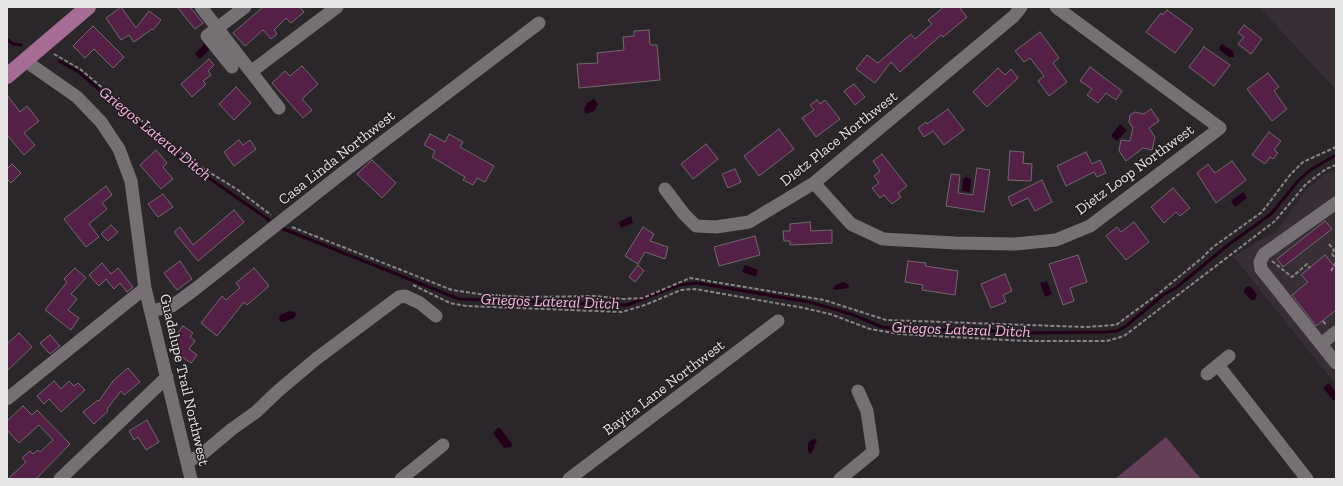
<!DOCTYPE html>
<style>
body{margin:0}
#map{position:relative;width:1343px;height:486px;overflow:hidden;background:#2b2629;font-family:"Zilla Slab",serif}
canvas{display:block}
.frame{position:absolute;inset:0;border:8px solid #e7e4e6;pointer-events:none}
</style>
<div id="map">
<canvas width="1343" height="486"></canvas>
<div class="frame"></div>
</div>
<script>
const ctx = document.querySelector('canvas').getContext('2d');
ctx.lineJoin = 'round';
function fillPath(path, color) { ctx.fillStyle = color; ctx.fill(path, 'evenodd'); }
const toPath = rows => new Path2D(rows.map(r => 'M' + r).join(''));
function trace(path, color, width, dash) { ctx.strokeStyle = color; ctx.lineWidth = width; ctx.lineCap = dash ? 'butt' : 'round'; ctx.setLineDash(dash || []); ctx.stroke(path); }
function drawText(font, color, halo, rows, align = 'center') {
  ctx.font = font + ' "Zilla Slab",serif'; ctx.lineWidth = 3; ctx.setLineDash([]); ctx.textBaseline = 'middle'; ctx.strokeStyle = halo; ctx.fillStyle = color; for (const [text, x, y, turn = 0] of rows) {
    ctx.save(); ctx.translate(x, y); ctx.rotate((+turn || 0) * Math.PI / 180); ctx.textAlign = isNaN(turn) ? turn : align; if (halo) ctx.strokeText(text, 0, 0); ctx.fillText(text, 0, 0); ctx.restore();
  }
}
fillPath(toPath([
 [1259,7,1336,7,1336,90],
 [1336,171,1336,385,1233,256,1277,231,1306,190,1325,174]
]), '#382e35');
fillPath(toPath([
 [1166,437,1201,479,1115,479]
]), '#653e58');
fillPath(toPath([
 [204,44,210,49,200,59,195,54],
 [1222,44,1233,51,1234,57,1229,57,1220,50,1219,47],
 [594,99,598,104,594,111,586,114,584,110,587,103],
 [1120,124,1127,130,1117,141,1111,136],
 [966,177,971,179,970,192,962,191,963,179],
 [1243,192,1247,198,1235,207,1231,201],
 [631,216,633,223,621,228,619,222],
 [745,265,758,270,756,277,742,272],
 [1047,281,1052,294,1045,297,1040,283],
 [843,282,848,284,849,288,833,290,834,286],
 [1248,286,1251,287,1257,295,1255,300,1251,300,1244,292,1245,288],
 [290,311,295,312,296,315,294,318,283,322,280,321,279,317,280,315],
 [1329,383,1336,392,1336,399,1334,401,1323,388],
 [498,428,500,428,512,444,512,447,504,448,493,433],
 [813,439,817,440,811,454,808,451,808,443]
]), '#23001a');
trace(toPath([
 [7,39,13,44,21,45],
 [59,61,79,72,172,152,269,220],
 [281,228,459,299,627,305,679,285,697,283,809,302,851,314,882,327,916,331,968,329,1022,333,1106,332,1117,331,1126,326,1163,295,1177,287,1228,245,1271,214,1298,181,1310,170,1336,155]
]), '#23001a', 3);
const building = toPath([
 [121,7,136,28,149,11,161,20,153,30,152,29,134,42,129,35,121,40,106,18,121,7],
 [177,7,190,7,203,23,195,29,177,7],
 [263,7,300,7,304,12,291,23,286,18,274,30,277,34,271,39,263,30,245,46,233,33,263,7],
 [944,7,959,7,967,17,943,37,941,35,900,72,891,62,875,83,856,69,867,55,878,63,911,34,915,39,932,24,928,20,944,7],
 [1167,10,1193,29,1175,53,1146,32,1161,13,1163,15,1167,10],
 [1244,25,1262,39,1251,54,1238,44,1244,37,1238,33,1244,25],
 [93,26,124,57,113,68,94,49,85,58,73,46,93,26],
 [649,30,650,45,657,45,660,80,579,88,577,64,598,63,597,53,624,50,623,37,634,36,634,31,649,30],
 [1040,32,1059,58,1053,63,1067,82,1049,96,1038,81,1044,76,1030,58,1024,62,1015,51,1040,32],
 [1204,47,1230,65,1214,86,1189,67,1204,47],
 [209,59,214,65,208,71,211,75,203,81,206,84,192,97,181,84,209,59],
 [302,66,318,84,302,99,312,110,303,118,272,83,285,71,290,76,302,66],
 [1090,67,1122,91,1116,100,1106,93,1098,103,1087,95,1092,89,1080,81,1090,67],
 [998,68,1005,75,1011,69,1018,78,987,107,973,92,998,68],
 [1268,73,1279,87,1274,91,1287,109,1272,121,1247,89,1268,73],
 [854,84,865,97,855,105,844,91,854,84],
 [236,87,251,103,234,120,219,104,236,87],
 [7,95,20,112,27,106,39,121,24,133,35,145,24,155,7,135,7,95],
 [817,100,820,104,825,100,840,119,816,137,802,118,814,110,810,105,817,100],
 [948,109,964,130,944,145,933,131,924,137,918,128,926,122,927,124,948,109],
 [1151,109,1159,121,1149,128,1155,137,1152,150,1143,148,1126,161,1119,151,1121,140,1130,141,1133,128,1129,122,1130,115,1135,112,1144,114,1151,109],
 [779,129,794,149,759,176,744,156,779,129],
 [1269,132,1281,141,1274,150,1278,153,1273,159,1270,157,1265,164,1252,155,1269,132],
 [430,134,445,142,449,134,463,142,460,147,494,166,485,182,477,178,473,185,463,180,465,177,432,157,435,151,424,145,430,134],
 [239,140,243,145,250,140,256,149,234,166,224,152,239,140],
 [706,144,718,159,693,179,681,164,706,144],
 [156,150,167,163,163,167,173,179,161,189,140,165,156,150],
 [1010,151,1024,152,1023,163,1032,164,1031,181,1008,180,1010,151],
 [1086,152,1092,164,1100,160,1106,173,1097,177,1094,172,1066,186,1057,166,1086,152],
 [882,154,907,186,898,193,901,197,892,204,884,195,880,198,872,188,879,183,874,176,880,171,873,161,882,154],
 [372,160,396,183,382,198,357,174,372,160],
 [1232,161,1246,180,1216,203,1197,173,1208,164,1215,173,1232,161],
 [12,164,21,173,11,183,7,179,7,169,12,164],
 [977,168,990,170,984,212,946,206,951,174,960,175,958,193,973,195,977,168],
 [735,169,741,182,728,188,722,174,735,169],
 [1042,180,1052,202,1035,211,1028,198,1012,206,1008,197,1042,180],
 [106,186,112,195,102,203,107,209,89,224,99,237,86,247,64,219,106,186],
 [1173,188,1190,208,1180,216,1176,212,1164,223,1151,207,1173,188],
 [163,194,173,207,158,217,148,204,163,194],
 [234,210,244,222,198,261,174,232,180,227,193,245,234,210],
 [1325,221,1332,229,1283,267,1277,259,1325,221],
 [810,222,811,231,832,230,832,243,790,245,790,241,784,241,783,231,790,231,790,224,810,222],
 [1134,222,1149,242,1126,260,1106,236,1117,227,1121,232,1134,222],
 [111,225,118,232,108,241,101,234,111,225],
 [643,227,654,234,650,241,668,247,665,259,645,252,638,264,625,256,643,227],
 [755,236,760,255,719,266,714,247,755,236],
 [1078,255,1087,282,1070,288,1074,301,1063,305,1049,264,1078,255],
 [1325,255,1336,268,1336,310,1316,326,1292,295,1308,282,1301,275,1325,255],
 [180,261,192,279,177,290,164,273,180,261],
 [908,261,926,263,925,266,958,271,955,295,922,290,923,285,905,282,908,261],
 [102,263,111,274,118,268,133,287,127,292,120,283,114,289,106,279,99,286,89,275,102,263],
 [638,265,644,271,635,282,629,277,638,265],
 [75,268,86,278,71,294,77,299,68,310,79,318,71,330,45,310,67,282,64,279,75,268],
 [254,268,269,286,247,305,244,302,217,336,201,323,222,296,226,300,240,288,236,283,254,268],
 [1005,274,1012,291,1003,295,1006,302,991,308,981,284,1005,274],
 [183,326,193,333,190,337,195,341,189,349,197,355,191,363,178,354,181,349,171,342,183,326],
 [19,333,32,347,7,371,7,344,19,333],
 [50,335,60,346,50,354,40,343,50,335],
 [128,368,140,382,124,395,121,391,107,409,108,411,94,424,83,412,98,400,99,401,113,381,128,368],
 [54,381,61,389,69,381,74,386,78,383,85,390,61,412,49,399,44,404,37,396,54,381],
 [23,406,32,415,37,410,70,444,36,479,8,479,26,462,22,458,30,451,33,454,38,450,40,452,53,440,39,425,19,443,7,430,7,421,23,406],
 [147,420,159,442,146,450,138,437,134,440,129,431,147,420]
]);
fillPath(building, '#552046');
trace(building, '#716b6f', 1);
trace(toPath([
 [54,54,80,69,148,126,196,164,238,190,271,215],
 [292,227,452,290,479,294,524,297,595,296,624,299,643,298,690,278,824,300,886,320,1085,327,1116,325,1158,294,1202,258,1213,247,1262,212,1290,175,1303,162,1336,147],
 [1329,244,1334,250,1332,254,1336,259],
 [1272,261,1292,277,1307,264,1310,268],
 [1331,271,1336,262],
 [413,285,450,303,466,306,622,312,645,305,681,290,695,289,804,308,830,314,870,329,899,334,1026,341,1107,341,1124,336,1275,221,1306,184,1326,169,1336,165],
 [1323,321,1326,325]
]), '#8a8688', 2, [4, 2]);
trace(toPath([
 [201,7,279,108],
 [24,60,77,97,101,122,119,149,131,181,145,288,191,479],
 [232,67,207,36,245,7],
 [252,71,337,7],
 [814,183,851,224,883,239,955,243,1015,244,1056,240,1090,226,1220,128,1056,7],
 [665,189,684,214,696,226,716,227,749,222,814,183,1014,16,1021,7],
 [1336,203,1264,254,1260,262,1261,269,1336,363],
 [151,311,172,306,194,290,346,170,539,23],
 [1321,344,1336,332],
 [1218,365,1307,479],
 [1207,374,1229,356],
 [7,399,145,288],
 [187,462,201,455,232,429,256,412,278,391,316,359,399,297,405,296,420,303,436,316],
 [60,479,167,377],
 [401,479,443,445],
 [569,479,778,321],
 [840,479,873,452,867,411,858,391]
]), '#767074', 13);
trace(toPath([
 [7,76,88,7]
]), '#a56c94', 16);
drawText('15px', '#e7e4e6', '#211d20', [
 ["Dietz Place Northwest",839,139,-38],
 ["Casa Linda Northwest",337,158,-38],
 ["Dietz Loop Northwest",1135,170,-36],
 ["Guadalupe Trail Northwest",184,380,77],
 ["Bayita Lane Northwest",664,388,-37]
]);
drawText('italic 16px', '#fcb7e5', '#211d20', [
 ["Griegos Lateral Ditch",155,134,39],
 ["Griegos Lateral Ditch",550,302,2],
 ["Griegos Lateral Ditch",961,330,2]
]);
</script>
